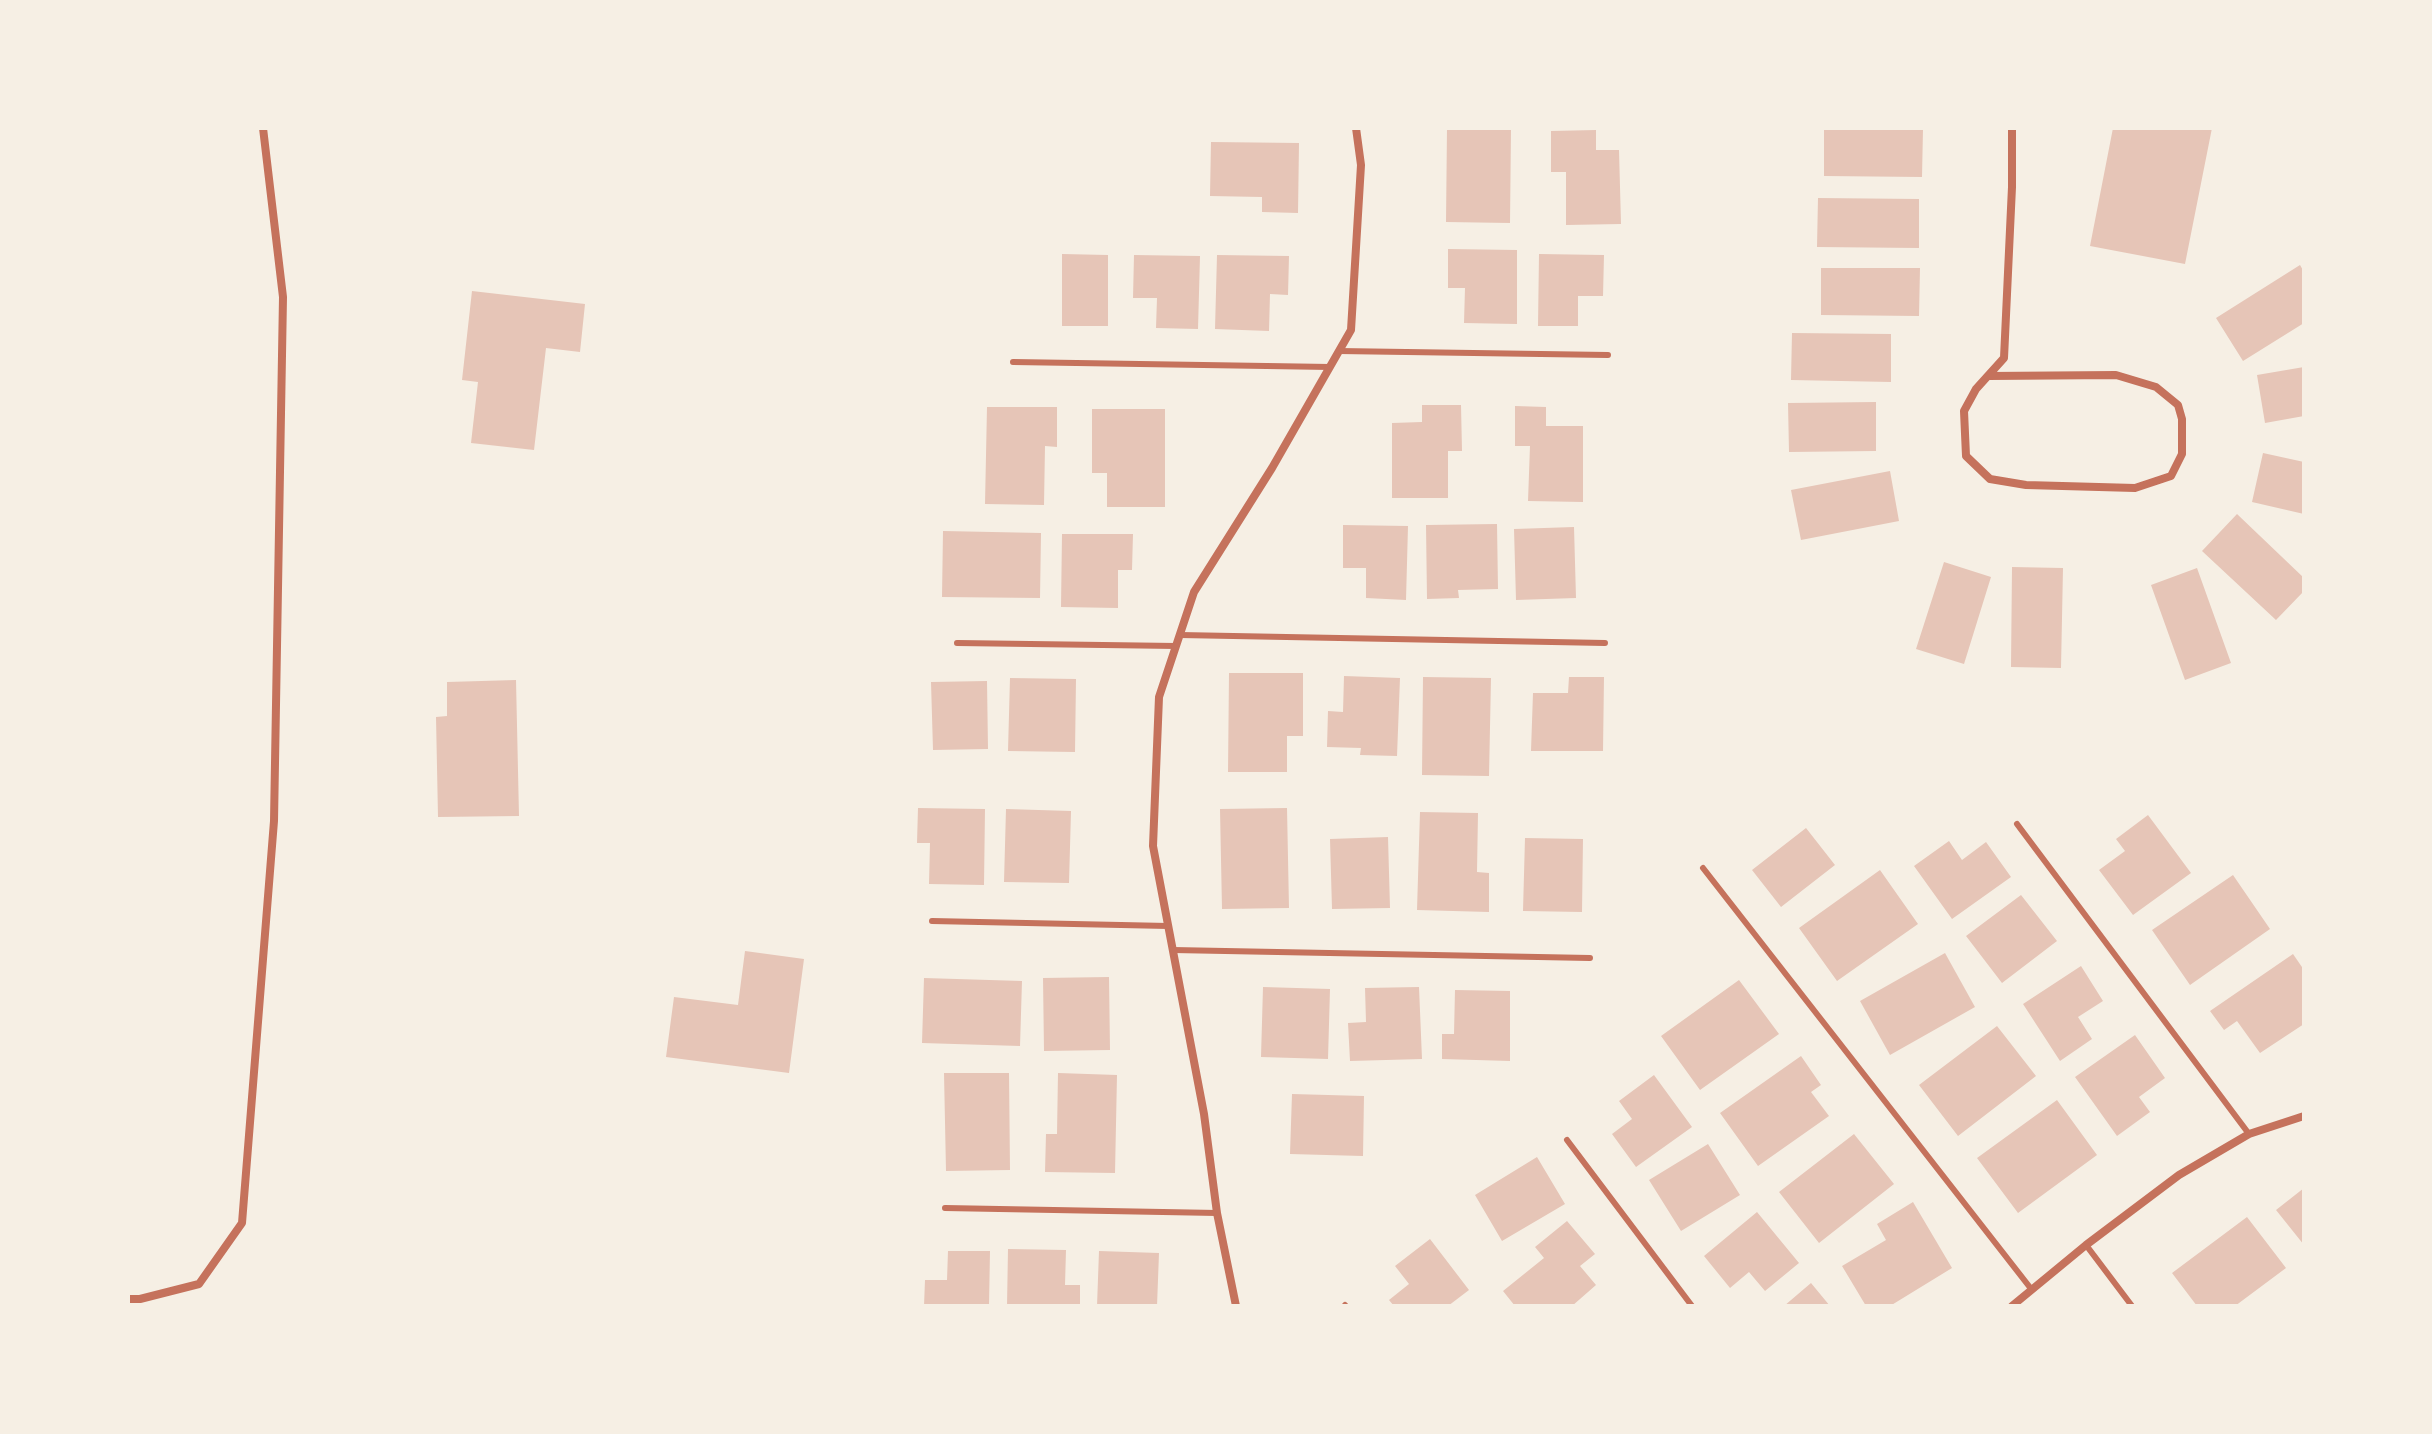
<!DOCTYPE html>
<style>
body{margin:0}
#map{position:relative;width:2432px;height:1434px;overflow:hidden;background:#f6efe4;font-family:"Source Sans 3",sans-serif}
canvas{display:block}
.frame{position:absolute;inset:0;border:130px solid #f6efe4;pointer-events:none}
</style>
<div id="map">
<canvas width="2432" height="1434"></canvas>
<div class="frame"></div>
</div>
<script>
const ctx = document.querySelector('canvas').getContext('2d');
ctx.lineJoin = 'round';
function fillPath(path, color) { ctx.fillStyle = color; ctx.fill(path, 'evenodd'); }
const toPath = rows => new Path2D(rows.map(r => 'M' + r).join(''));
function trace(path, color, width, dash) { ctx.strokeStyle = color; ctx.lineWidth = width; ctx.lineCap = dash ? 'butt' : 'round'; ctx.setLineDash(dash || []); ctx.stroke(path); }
fillPath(toPath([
 [1447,128,1511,128,1510,223,1446,222],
 [1824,128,1923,129,1922,177,1824,176],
 [2113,128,2212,128,2185,264,2090,246],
 [1596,130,1596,150,1619,150,1621,224,1566,225,1566,172,1551,172,1551,131],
 [1211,142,1299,143,1298,213,1262,212,1262,197,1210,196],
 [1818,198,1919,199,1919,248,1817,247],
 [1448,249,1517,250,1517,324,1464,323,1465,288,1448,288],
 [1062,254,1108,255,1108,326,1062,326],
 [1539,254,1604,255,1603,296,1578,296,1578,326,1538,326],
 [1134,255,1200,256,1198,329,1156,328,1157,298,1133,298],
 [1217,255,1289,256,1288,295,1270,294,1269,331,1215,329],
 [2300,265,2304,272,2304,323,2243,361,2216,318],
 [1821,268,1920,268,1919,316,1821,315],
 [472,291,585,304,580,352,546,348,534,450,471,443,478,382,462,380],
 [1792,333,1891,334,1891,382,1791,380],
 [2304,367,2304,416,2265,423,2257,375],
 [1876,402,1876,451,1789,452,1788,403],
 [1422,405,1461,405,1462,451,1448,451,1448,498,1392,498,1392,423,1422,422],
 [1515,406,1546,407,1546,426,1583,426,1583,502,1528,501,1530,446,1515,446],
 [987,407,1057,407,1057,447,1045,446,1044,505,985,504],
 [1092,409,1165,409,1165,507,1107,507,1107,473,1092,473],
 [2263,453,2304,462,2304,514,2252,502],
 [1890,471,1899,521,1801,540,1791,490],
 [2237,514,2304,578,2304,591,2276,620,2202,551],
 [1497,524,1498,589,1458,590,1459,598,1427,599,1426,525],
 [1343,525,1408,526,1406,600,1366,598,1366,568,1343,568],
 [1574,527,1576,598,1516,600,1514,529],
 [943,531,1041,533,1040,598,942,597],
 [1062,534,1133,534,1132,570,1118,570,1118,608,1061,607],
 [1944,562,1991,577,1964,664,1916,649],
 [2012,567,2063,568,2061,668,2011,667],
 [2197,568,2231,663,2185,680,2151,585],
 [1229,673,1303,673,1303,736,1287,736,1287,772,1228,772],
 [1344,676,1400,678,1397,756,1360,755,1361,748,1327,747,1328,711,1343,712],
 [1423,677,1491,678,1489,776,1422,775],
 [1569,677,1604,677,1603,751,1531,751,1533,693,1568,693],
 [1010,678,1076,679,1075,752,1008,751],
 [516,680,519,816,438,817,436,717,447,716,447,682],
 [987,681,988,749,933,750,931,682],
 [918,808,985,809,984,885,929,884,930,843,917,843],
 [1287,808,1289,908,1222,909,1220,809],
 [1006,809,1071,811,1069,883,1004,882],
 [1420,812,1478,813,1477,872,1489,873,1489,912,1417,910],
 [2148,815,2191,873,2133,915,2099,870,2125,851,2116,839],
 [1806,828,1835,865,1781,907,1752,870],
 [1388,837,1390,908,1332,909,1330,839],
 [1525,838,1583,839,1582,912,1523,911],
 [1949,841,1962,860,1986,842,2011,877,1952,919,1914,866],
 [1880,870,1918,924,1837,981,1799,928],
 [2233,875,2270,929,2190,985,2152,930],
 [2021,895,2057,941,2002,983,1966,936],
 [745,951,804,959,789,1073,666,1057,674,997,738,1005],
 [1945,953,1975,1007,1890,1055,1860,1001],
 [2293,954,2304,970,2304,1024,2260,1053,2237,1021,2224,1030,2210,1011],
 [2081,966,2103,1001,2078,1017,2092,1039,2060,1061,2023,1004],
 [1109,977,1110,1050,1044,1051,1043,978],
 [924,978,1022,981,1020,1046,922,1043],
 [1739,980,1779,1034,1700,1090,1661,1036],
 [1263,987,1330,989,1328,1059,1261,1057],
 [1419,987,1422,1059,1350,1061,1348,1023,1366,1022,1365,988],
 [1455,990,1510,991,1510,1061,1442,1059,1442,1034,1454,1034],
 [1997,1026,2036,1076,1958,1136,1919,1085],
 [2135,1035,2165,1078,2139,1097,2150,1112,2117,1136,2075,1077],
 [1801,1056,1821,1085,1811,1092,1829,1116,1758,1166,1720,1113],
 [944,1073,1009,1073,1010,1170,946,1171],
 [1058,1073,1117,1075,1115,1173,1045,1172,1046,1134,1057,1134],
 [1654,1075,1692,1127,1636,1167,1612,1134,1632,1119,1619,1101],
 [1292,1094,1364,1096,1363,1156,1290,1154],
 [2057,1100,2097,1155,2018,1213,1977,1158],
 [1854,1134,1894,1184,1819,1243,1779,1192],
 [1708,1144,1740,1195,1681,1231,1649,1180],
 [1537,1157,1565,1204,1502,1241,1475,1195],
 [2304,1188,2304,1245,2276,1210],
 [1913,1202,1952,1268,1890,1306,1866,1306,1842,1266,1886,1240,1877,1224],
 [1757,1212,1799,1263,1765,1291,1749,1272,1730,1288,1704,1256],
 [2247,1217,2286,1268,2235,1306,2197,1306,2172,1273],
 [1567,1221,1595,1254,1580,1266,1596,1285,1572,1306,1515,1306,1503,1291,1544,1258,1535,1247],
 [1430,1239,1469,1290,1448,1306,1394,1306,1389,1300,1409,1284,1395,1266],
 [1008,1249,1066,1250,1065,1285,1080,1285,1080,1306,1007,1306],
 [948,1251,990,1251,989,1306,924,1306,925,1280,947,1280],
 [1099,1251,1159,1253,1157,1306,1097,1306],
 [1811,1283,1830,1306,1784,1306]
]), '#e6c5b7');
trace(toPath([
 [1339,351,1608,355],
 [1013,362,1330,367],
 [1180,635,1605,643],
 [957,643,1176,646],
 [2017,824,2249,1134],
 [1703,868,2032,1290],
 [932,921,1168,926],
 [1173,950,1590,958],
 [1567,1140,1692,1306],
 [945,1208,1217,1213],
 [2086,1245,2132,1306],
 [1345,1305,1346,1306]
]), '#c5725c', 6);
trace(toPath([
 [1989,376,2116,375,2156,387,2178,405,2182,419,2182,454,2171,476,2135,488,2026,485,1990,479,1966,456,1964,411,1976,389,2004,358,2012,187,2012,128],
 [128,1299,140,1299,199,1284,242,1223,274,821,283,297,263,128],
 [1236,1306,1217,1213,1204,1114,1153,846,1159,697,1194,592,1272,468,1351,330,1361,165,1356,128],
 [2012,1306,2086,1245,2179,1175,2249,1134,2304,1116]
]), '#c5725c', 8);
</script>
